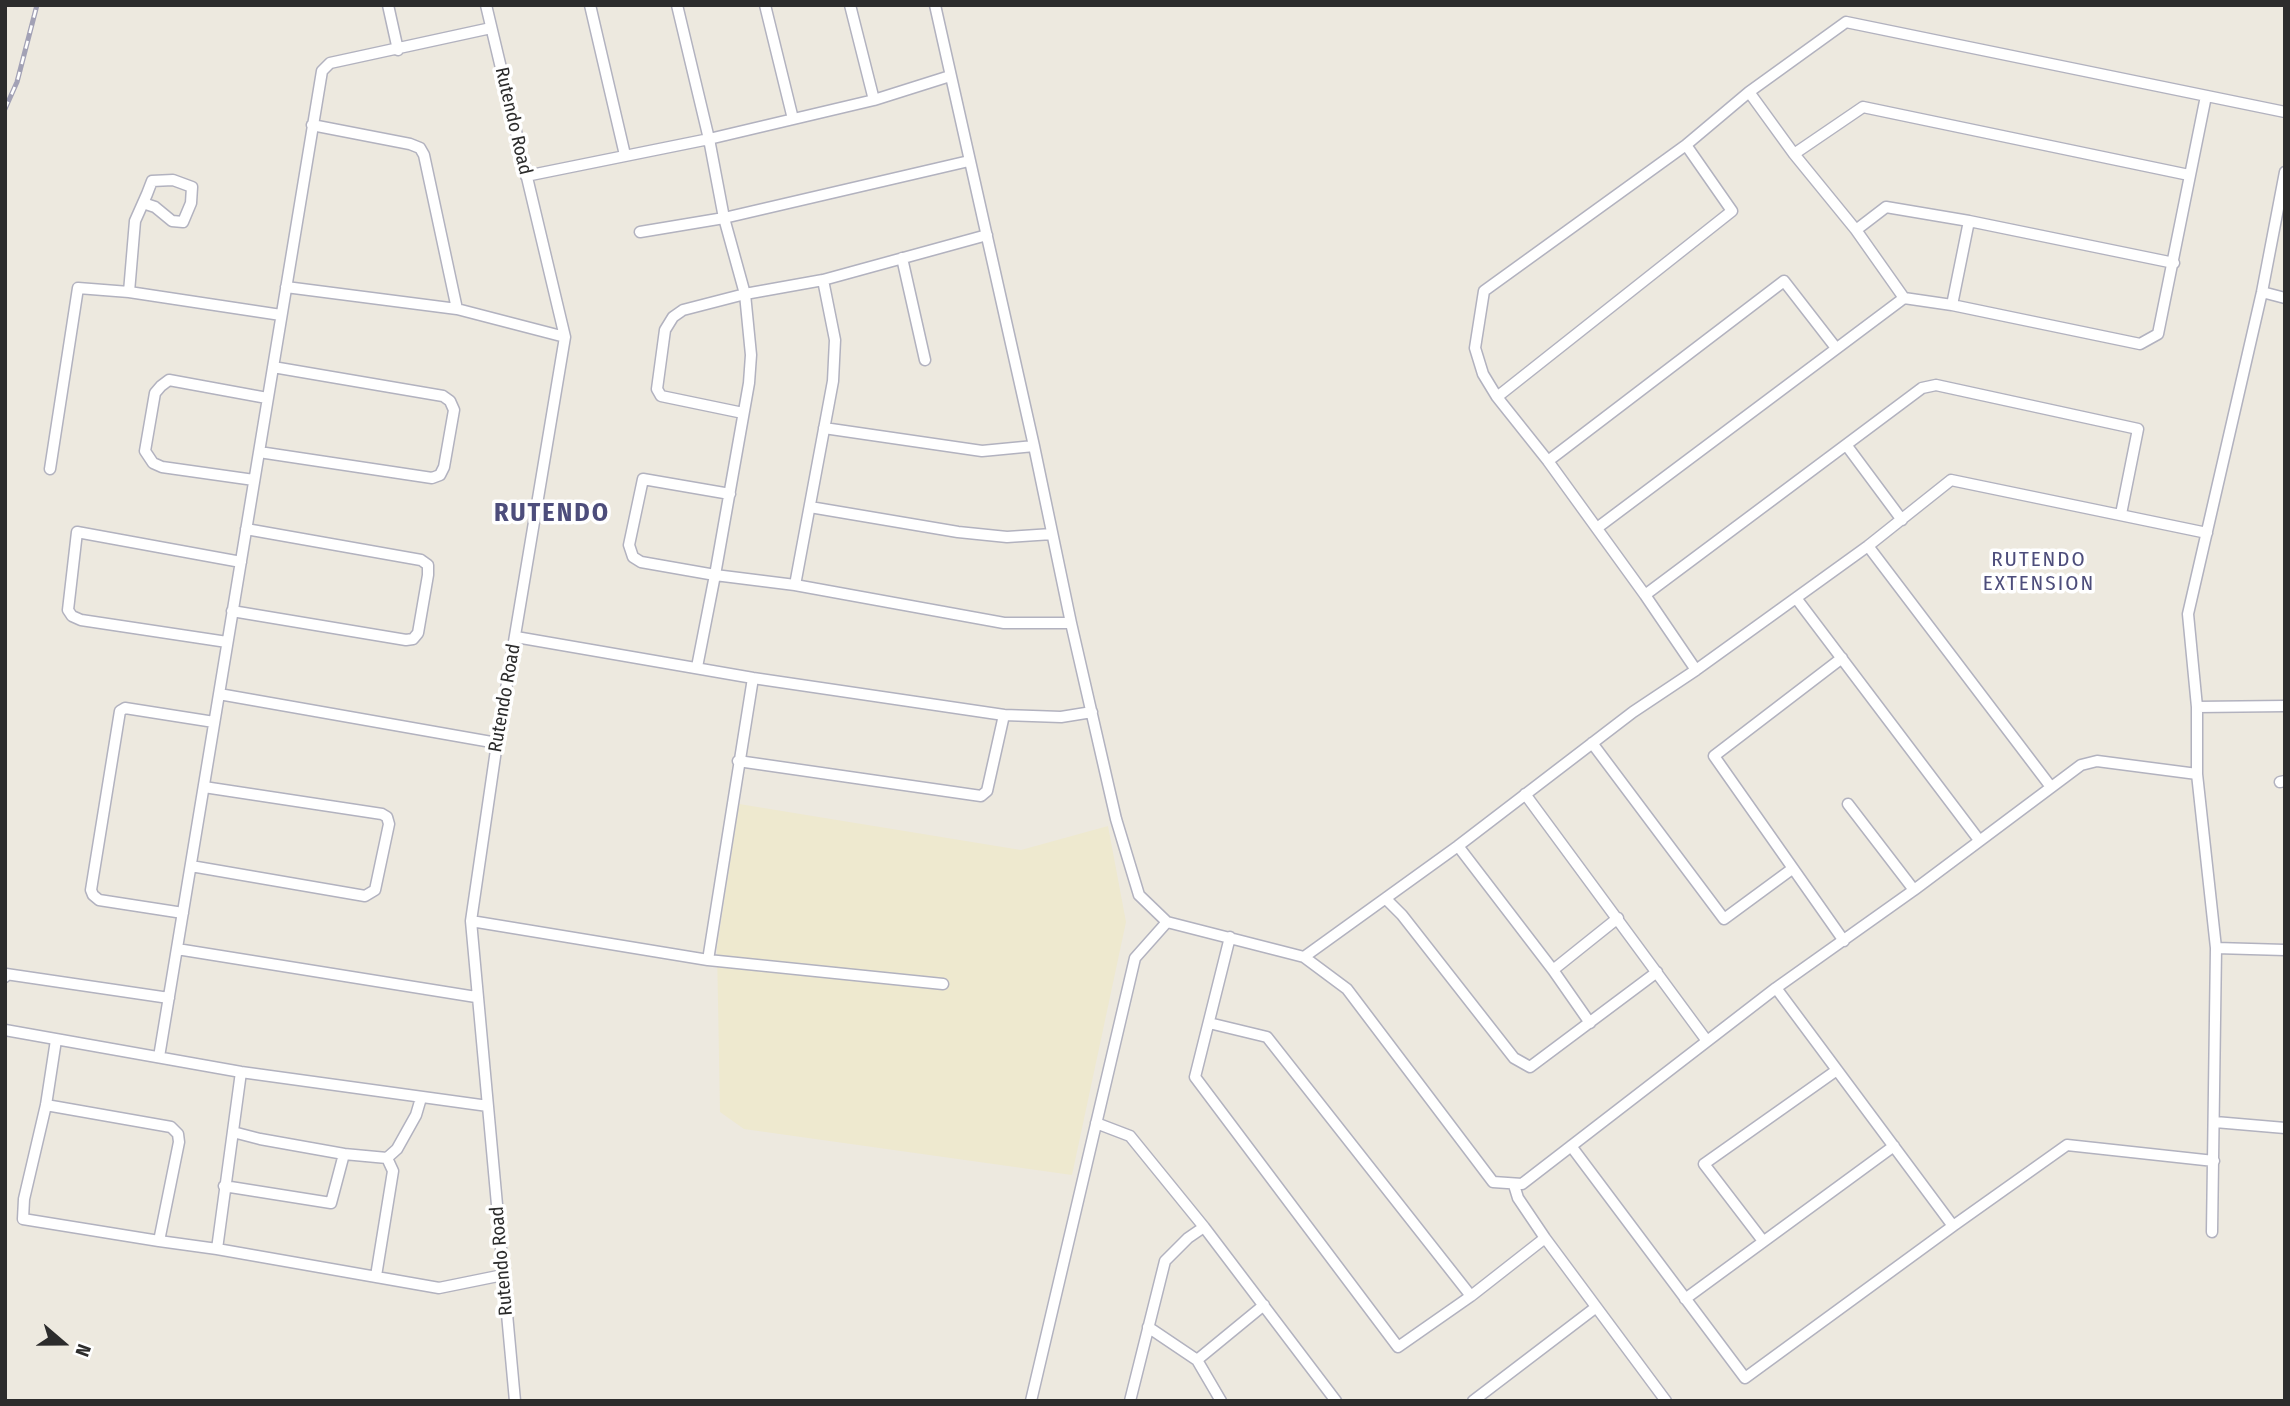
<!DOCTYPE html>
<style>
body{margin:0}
#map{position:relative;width:2290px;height:1406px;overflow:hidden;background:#ede9df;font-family:"Fira Sans Condensed",sans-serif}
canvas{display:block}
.frame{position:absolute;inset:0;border:7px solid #2c2c2c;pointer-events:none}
.north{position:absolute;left:28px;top:1308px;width:70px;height:70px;-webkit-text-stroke:5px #fff;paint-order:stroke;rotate:110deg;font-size:19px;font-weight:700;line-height:28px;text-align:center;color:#2c2c2c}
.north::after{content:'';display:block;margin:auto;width:24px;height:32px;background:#2c2c2c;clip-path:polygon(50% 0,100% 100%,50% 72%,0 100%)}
</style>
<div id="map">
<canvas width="2290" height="1406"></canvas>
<div class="frame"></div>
<div class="north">N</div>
</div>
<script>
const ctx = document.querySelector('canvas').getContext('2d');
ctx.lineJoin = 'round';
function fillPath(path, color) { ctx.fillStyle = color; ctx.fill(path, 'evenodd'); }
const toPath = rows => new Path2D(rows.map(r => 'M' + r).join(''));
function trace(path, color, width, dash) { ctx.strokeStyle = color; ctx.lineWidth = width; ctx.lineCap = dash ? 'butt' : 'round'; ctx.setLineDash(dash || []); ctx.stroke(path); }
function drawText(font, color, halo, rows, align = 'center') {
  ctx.font = font + ' "Fira Sans Condensed",sans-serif'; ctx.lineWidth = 7; ctx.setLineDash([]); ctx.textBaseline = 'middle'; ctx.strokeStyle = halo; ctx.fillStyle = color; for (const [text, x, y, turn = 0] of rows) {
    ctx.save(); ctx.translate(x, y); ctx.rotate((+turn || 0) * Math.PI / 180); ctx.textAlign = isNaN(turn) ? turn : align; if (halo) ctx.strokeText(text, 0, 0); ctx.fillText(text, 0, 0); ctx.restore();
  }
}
fillPath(toPath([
 [739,804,1021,850,1108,826,1126,922,1072,1175,744,1129,720,1112,717,947]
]), '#eee9cf');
const minor = toPath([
 [388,5,398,50],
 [486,5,565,337,497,743,471,921,515,1401],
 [590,5,625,155],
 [677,5,709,139,724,218,745,294,751,355,749,383,715,575,697,667],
 [765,5,793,119],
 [850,5,874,100],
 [935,5,1034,446,1071,623,1116,819,1139,895,1167,922,1304,957,1347,989,1493,1182,1522,1184,1776,988,1914,890,2081,765,2097,761,2197,774],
 [1749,92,1794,154,1856,230,1904,298],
 [1794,154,1863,107,2189,175],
 [526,176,709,139,874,100,950,76],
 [1856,230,1886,207,1969,221,2174,263],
 [640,232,724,218,969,161],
 [902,258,925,360],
 [286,287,457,309,424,155,420,148,410,144,312,125],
 [129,292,135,221,147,194,152,181,173,180,192,187,191,203,183,222,172,221,155,207,143,203],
 [2262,292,2285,298],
 [1952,305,1969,221],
 [457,309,565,337],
 [1497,397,1732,211,1686,145],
 [743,413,661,396,657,389,665,330,673,317,683,310,745,294,823,280,987,235],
 [824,428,982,451,1034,446],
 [1847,446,1902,520],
 [259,452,432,478,440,475,444,467,454,410,450,401,443,396,273,367],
 [1548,461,1784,281,1836,348],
 [50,469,78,288,129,292,281,315],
 [254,480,162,467,153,463,145,451,155,393,161,386,169,380,267,398],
 [730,494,643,479,629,545,633,557,641,562,715,575,795,585,1004,623,1071,623],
 [810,507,958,532,1007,537,1052,534],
 [1597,528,1904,298,1952,305,2140,344,2158,334,2206,96],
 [1868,546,2051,787],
 [795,585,833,381,835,340,823,280],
 [1645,595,1922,388,1936,385,2138,429,2121,514],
 [1796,598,1979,840],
 [232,611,406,640,413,639,418,633,428,575,428,565,421,560,246,529],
 [516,637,753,678,1004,715,1061,717,1092,712],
 [227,642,81,620,72,616,68,610,77,532,241,562],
 [1842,658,1714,756,1844,941],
 [1696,670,1645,595,1548,461,1497,397,1483,374,1475,348,1484,291,1686,145,1749,92,1846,22,2285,112],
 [219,694,497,743],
 [2197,707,2285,706],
 [1592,743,1724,919,1792,869],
 [738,761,981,796,987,791,1004,715],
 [2280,782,2285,781],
 [1525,794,1707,1041],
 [1848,804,1914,890],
 [1458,846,1553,970,1590,1023],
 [191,866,365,896,375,890,389,824,387,817,382,814,204,787],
 [1386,899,1402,915,1514,1058,1530,1067,1657,972],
 [183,913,99,900,93,895,91,890,120,711,125,708,214,722],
 [471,921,708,960,943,984],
 [1230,937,1195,1077,1398,1347,1471,1296,1545,1238],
 [2216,948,2285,950],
 [177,949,476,997],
 [1304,957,1458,846,1633,712,1696,670,1868,546,1951,480,2207,533],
 [708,960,753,678],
 [1553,970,1618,918],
 [5,977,6,974,169,998],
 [1209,1023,1267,1037,1471,1296],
 [5,1030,241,1072,488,1106],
 [56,1040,46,1105,24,1199,23,1219,159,1241],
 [159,1057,322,71,330,63,491,28],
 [46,1105,171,1127,178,1134,179,1142,159,1241,217,1249,241,1072],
 [2215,1122,2285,1128],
 [1096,1123,1130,1136,1204,1227,1336,1401],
 [233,1132,260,1139,344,1154],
 [1571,1146,1745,1378,1953,1226,1776,988],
 [1514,1185,1518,1198,1545,1238,1666,1401],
 [224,1186,331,1203,344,1154,387,1158,397,1149,416,1115,421,1098],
 [1953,1226,2067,1145,2214,1161],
 [2212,1232,2216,948,2197,774,2197,707,2188,614,2262,292,2285,172],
 [1763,1241,1704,1164,1837,1070],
 [217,1249,439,1288,503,1275],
 [376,1276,393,1171,387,1158],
 [1685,1299,1894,1146],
 [1148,1327,1197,1360,1221,1401],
 [1197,1360,1264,1305],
 [1031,1401,1135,958,1167,922],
 [1130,1401,1165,1261,1188,1238,1204,1227],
 [1473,1401,1595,1308]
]);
trace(minor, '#b2b2bf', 13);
trace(minor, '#fff', 10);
const rail = toPath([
 [5,109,17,82,37,5]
]);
trace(rail, '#a2a1b5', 5);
trace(rail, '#fff', 2.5, [8]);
drawText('19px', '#2c2c2c', '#fff', [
 ["Rutendo Road",513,121,77],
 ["Rutendo Road",505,698,-80],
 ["Rutendo Road",502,1261,-95]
]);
ctx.letterSpacing = '2px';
drawText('21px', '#4d4d7b', '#fff', [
 ["RUTENDO",2039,560],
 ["EXTENSION",2039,584]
]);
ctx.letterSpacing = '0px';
ctx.letterSpacing = '2px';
drawText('bold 26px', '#4d4d7b', '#fff', [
 ["RUTENDO",552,514]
]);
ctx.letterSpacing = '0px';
</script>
